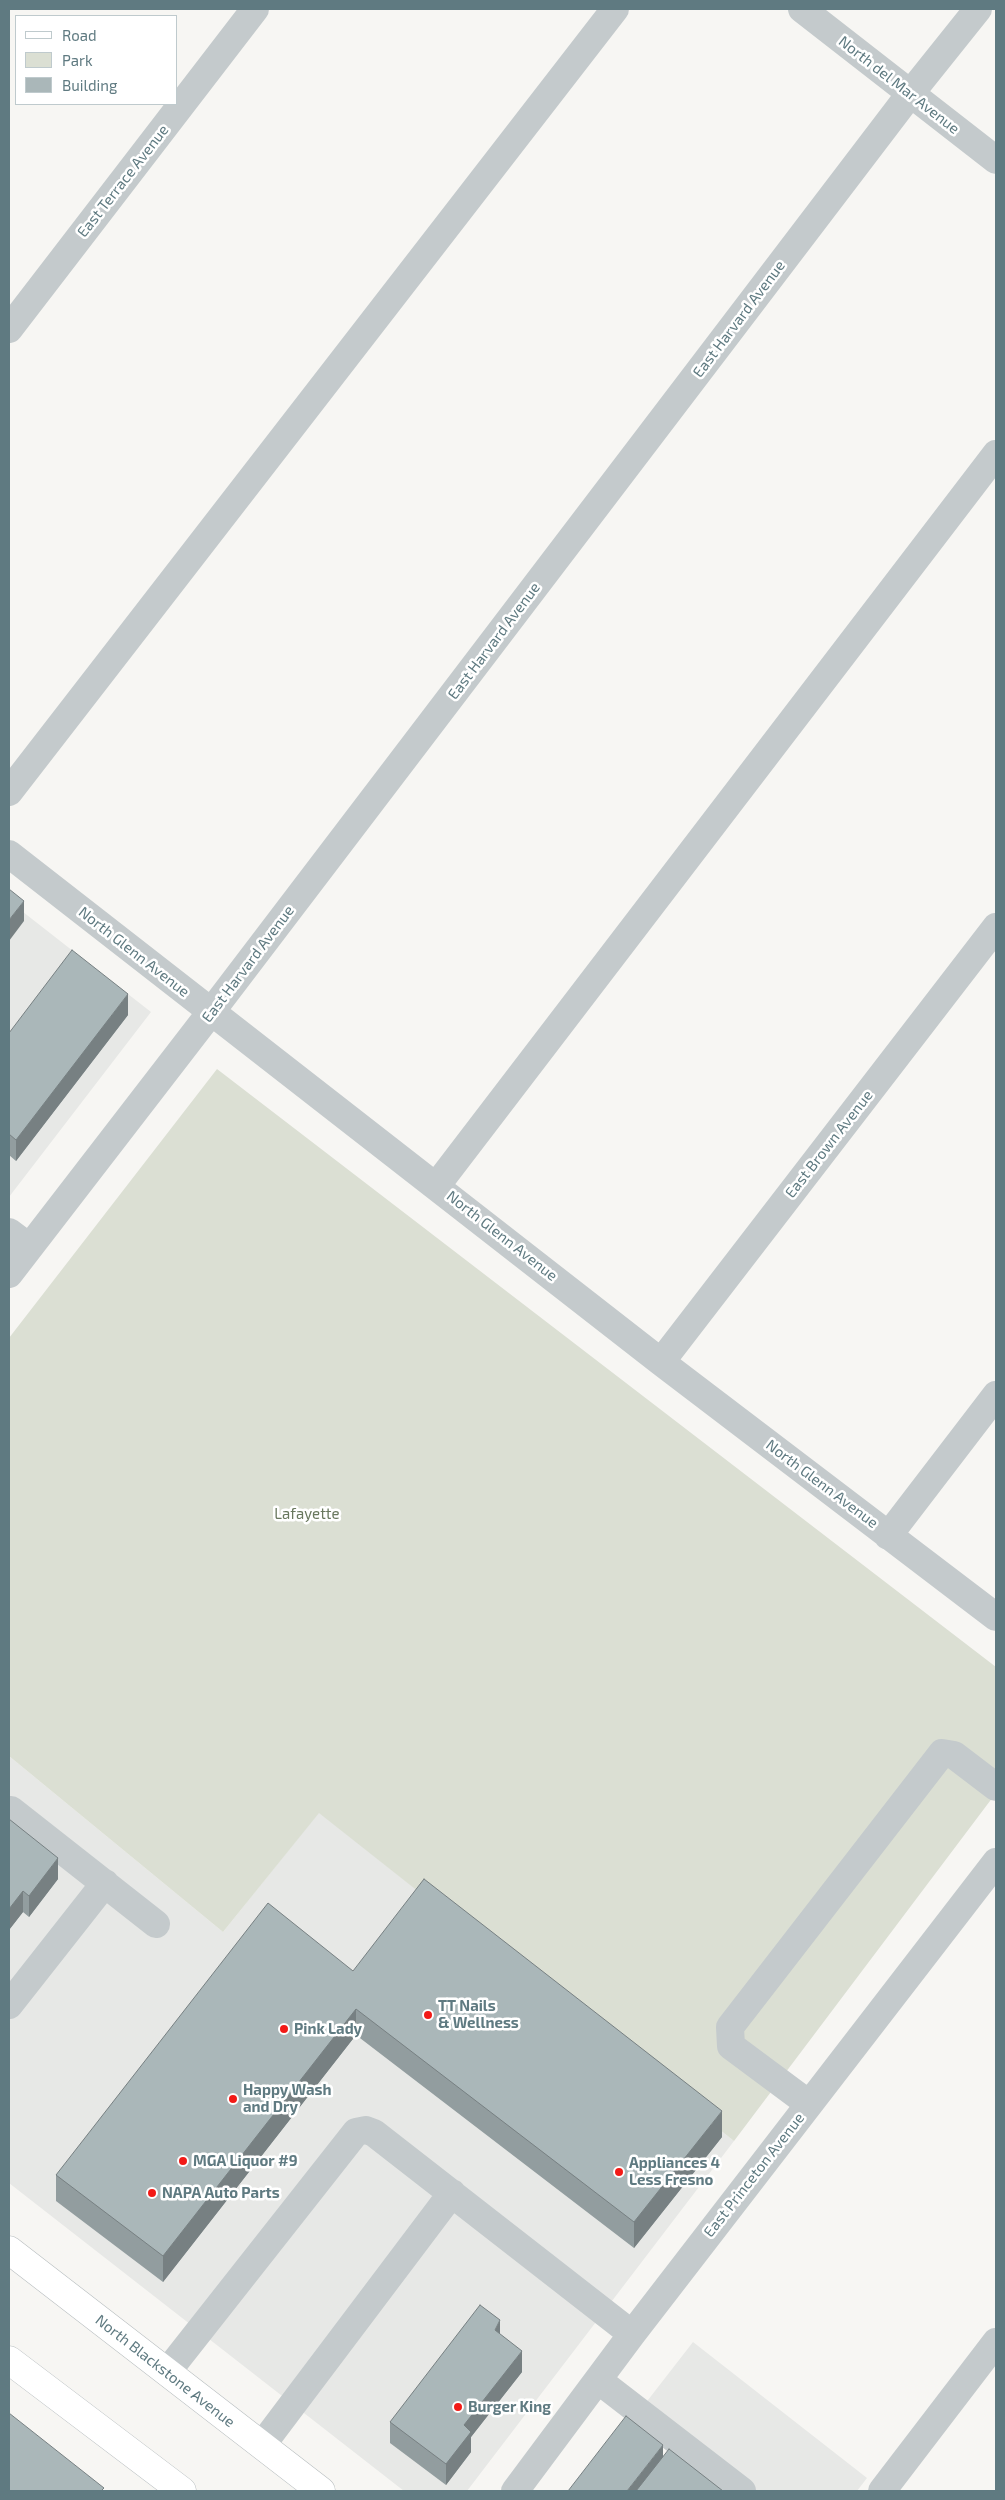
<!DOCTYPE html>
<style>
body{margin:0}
#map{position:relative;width:1005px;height:2500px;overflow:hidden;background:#f7f6f3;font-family:"Exo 2",sans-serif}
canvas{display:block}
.frame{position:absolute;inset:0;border:10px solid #5f7a81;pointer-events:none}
.legend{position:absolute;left:15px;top:15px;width:162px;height:90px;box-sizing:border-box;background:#fff;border:1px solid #bfcacd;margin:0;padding:6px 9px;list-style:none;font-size:15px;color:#5f7a81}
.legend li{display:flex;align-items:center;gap:10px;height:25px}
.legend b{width:25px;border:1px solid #bfcacd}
</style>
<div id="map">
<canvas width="1005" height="2500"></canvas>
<div class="frame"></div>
<ul class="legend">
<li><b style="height:6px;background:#fff"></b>Road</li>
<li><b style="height:14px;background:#dbdfd3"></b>Park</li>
<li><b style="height:14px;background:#aab7b9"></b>Building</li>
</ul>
</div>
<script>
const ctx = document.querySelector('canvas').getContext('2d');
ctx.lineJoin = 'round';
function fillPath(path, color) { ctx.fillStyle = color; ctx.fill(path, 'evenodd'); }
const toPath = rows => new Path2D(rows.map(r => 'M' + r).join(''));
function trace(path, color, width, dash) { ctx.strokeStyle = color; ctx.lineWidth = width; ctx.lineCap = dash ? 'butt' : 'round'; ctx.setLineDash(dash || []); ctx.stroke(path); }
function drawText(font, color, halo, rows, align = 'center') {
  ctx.font = font + ' "Exo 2",sans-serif'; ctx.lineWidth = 5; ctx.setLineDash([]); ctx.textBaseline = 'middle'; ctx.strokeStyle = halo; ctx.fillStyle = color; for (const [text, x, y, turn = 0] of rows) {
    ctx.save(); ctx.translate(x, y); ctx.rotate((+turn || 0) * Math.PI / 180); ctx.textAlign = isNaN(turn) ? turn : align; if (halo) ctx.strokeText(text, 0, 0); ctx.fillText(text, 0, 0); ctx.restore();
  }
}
fillPath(toPath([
 [9,901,151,1012,9,1197],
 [9,1756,223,1932,319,1812,734,2141,467,2491,404,2491,9,2183],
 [693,2342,867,2478,857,2491,746,2491,641,2409]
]), '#e7e8e6');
fillPath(toPath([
 [217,1069,996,1667,996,1793,734,2141,319,1813,223,1932,9,1756,9,1338]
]), '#dbdfd3');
const major = toPath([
 [9,2250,321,2491],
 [9,2360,182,2491]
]);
trace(major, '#b7bdbf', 29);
trace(toPath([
 [802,9,996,160],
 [9,329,255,9],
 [9,792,615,9],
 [9,854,661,1362,996,1617],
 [437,1185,996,454],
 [9,1232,29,1247],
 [9,1274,211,1012,910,94,978,9],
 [661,1362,996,927],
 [888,1536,996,1395],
 [11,1810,156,1924],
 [9,2005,105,1883],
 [809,2104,731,2046,730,2027,942,1753,954,1755,996,1787],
 [167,2372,356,2132,366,2130,374,2133,632,2334],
 [598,2380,742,2491],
 [262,2445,452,2193],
 [515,2491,632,2334,996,1862],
 [882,2491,996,2342]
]), '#c4cacc', 28);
trace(major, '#fff', 28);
fillPath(toPath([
 [128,1015,16,1161,9,1155,9,1033],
 [9,1819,58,1879,29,1917,23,1912,9,1930],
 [353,1971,722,2137,634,2248,356,2035,163,2282,56,2201,56,2175],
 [500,2334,522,2372,471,2437,471,2452,446,2485,390,2443,390,2422]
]), '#929d9f');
fillPath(toPath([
 [24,901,24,921,9,941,9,920],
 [128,994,128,1015,16,1161,16,1140],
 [58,1858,58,1879,29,1917,29,1896],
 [23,1891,23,1912,9,1930,9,1909],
 [356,2009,356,2035,163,2282,163,2256],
 [722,2111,722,2137,634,2248,634,2222],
 [500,2320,500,2341,495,2330],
 [522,2351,522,2372,471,2437,471,2452,446,2485,446,2464,464,2425],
 [663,2445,663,2466,643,2491,627,2491]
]), '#778082');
const building = toPath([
 [9,889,24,901,9,920,9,889],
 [72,950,128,994,16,1140,9,1134,9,1033,72,950],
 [9,1819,58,1858,29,1896,23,1891,9,1909,9,1819],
 [424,1879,722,2111,634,2222,356,2009,163,2256,56,2175,268,1903,353,1971,424,1879],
 [480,2305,500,2320,495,2330,522,2351,464,2425,471,2432,446,2464,390,2422,480,2305],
 [9,2413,104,2488,101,2491,9,2491,9,2413],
 [626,2416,663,2445,627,2491,568,2491,626,2416],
 [669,2449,723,2491,636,2491,669,2449]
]);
fillPath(building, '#aab7b9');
trace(building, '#778082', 1);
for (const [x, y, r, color] of [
 [428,2015,5,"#f21a17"],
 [284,2029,5,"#f21a17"],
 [233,2099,5,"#f21a17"],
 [183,2161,5,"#f21a17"],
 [619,2172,5,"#f21a17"],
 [152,2193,5,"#f21a17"],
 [458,2407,5,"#f21a17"]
]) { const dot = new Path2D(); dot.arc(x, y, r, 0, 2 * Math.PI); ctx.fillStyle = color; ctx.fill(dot); trace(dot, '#fff', 2); }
drawText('15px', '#5f7a81', '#fff', [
 ["North del Mar Avenue",899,85,38],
 ["East Terrace Avenue",123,181,-52],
 ["East Harvard Avenue",739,319,-53],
 ["East Harvard Avenue",494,641,-53],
 ["North Glenn Avenue",134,952,38],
 ["East Harvard Avenue",248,964,-53],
 ["East Brown Avenue",829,1144,-52],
 ["North Glenn Avenue",502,1236,38],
 ["North Glenn Avenue",822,1484,37],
 ["East Princeton Avenue",754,2175,-52],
 ["North Blackstone Avenue",165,2371,38]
]);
drawText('15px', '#69785e', '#fff', [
 ["Lafayette",307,1514]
]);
drawText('bold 15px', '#5f7a81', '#fff', [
 ["TT Nails",438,2006],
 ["& Wellness",438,2023],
 ["Pink Lady",294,2029],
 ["Happy Wash",243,2090],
 ["and Dry",243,2107],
 ["MGA Liquor #9",193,2161],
 ["Appliances 4",629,2163],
 ["Less Fresno",629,2180],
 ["NAPA Auto Parts",162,2193],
 ["Burger King",468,2407]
], 'left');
</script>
